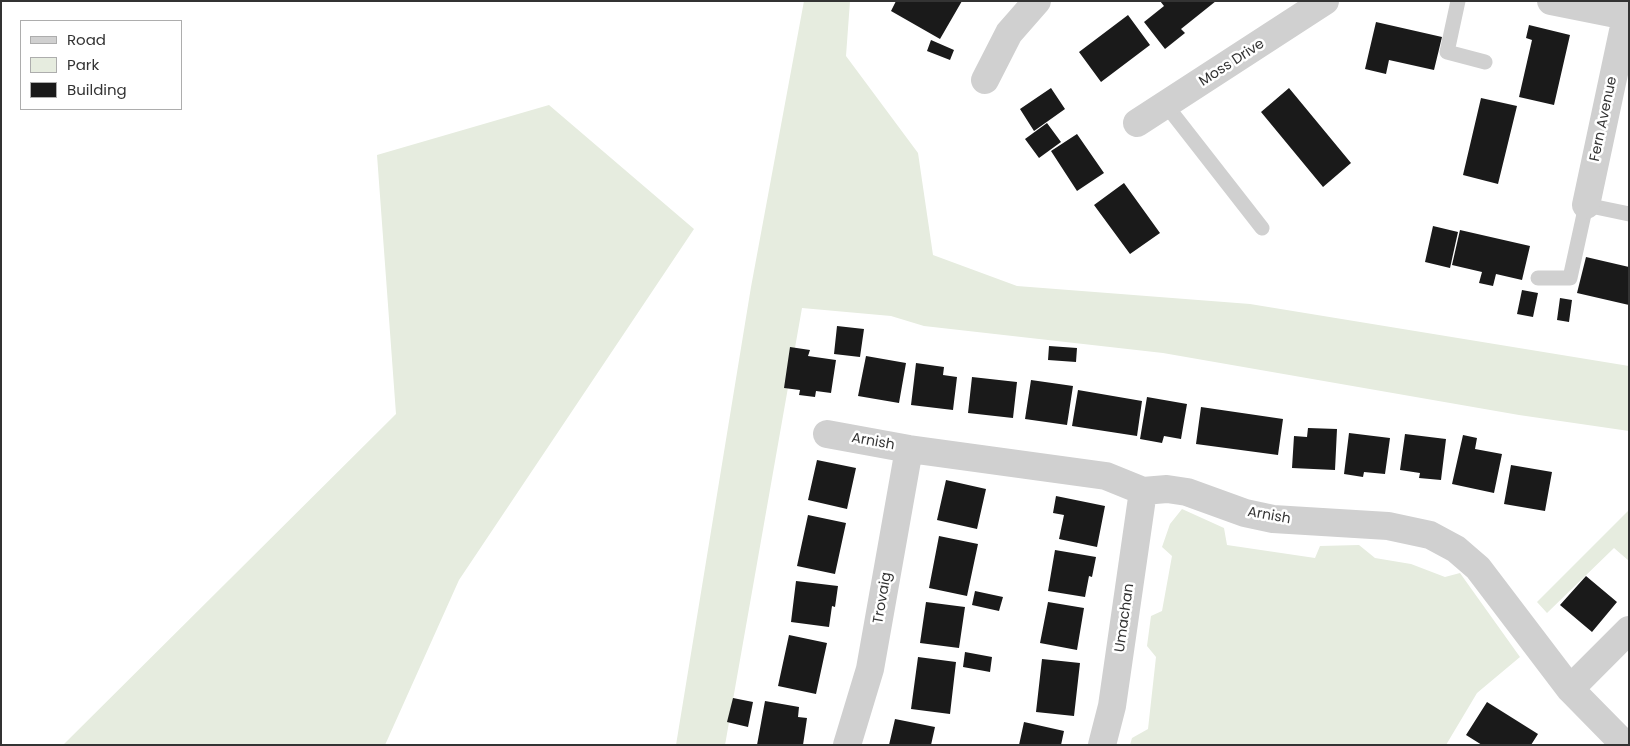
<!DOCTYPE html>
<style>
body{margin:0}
#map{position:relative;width:1630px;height:746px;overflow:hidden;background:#fff;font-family:Poppins,sans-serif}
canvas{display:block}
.frame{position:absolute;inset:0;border:2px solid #333;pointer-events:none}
.legend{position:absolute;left:20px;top:20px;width:162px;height:90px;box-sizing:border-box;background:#fff;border:1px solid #adadad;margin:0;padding:6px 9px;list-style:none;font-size:15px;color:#333}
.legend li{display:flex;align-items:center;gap:10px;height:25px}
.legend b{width:25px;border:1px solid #adadad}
</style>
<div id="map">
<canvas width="1630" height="746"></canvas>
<div class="frame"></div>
<ul class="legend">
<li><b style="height:6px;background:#d0d0d0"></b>Road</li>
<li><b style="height:14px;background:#e6ecdf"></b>Park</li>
<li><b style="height:14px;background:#1a1a1a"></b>Building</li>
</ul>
</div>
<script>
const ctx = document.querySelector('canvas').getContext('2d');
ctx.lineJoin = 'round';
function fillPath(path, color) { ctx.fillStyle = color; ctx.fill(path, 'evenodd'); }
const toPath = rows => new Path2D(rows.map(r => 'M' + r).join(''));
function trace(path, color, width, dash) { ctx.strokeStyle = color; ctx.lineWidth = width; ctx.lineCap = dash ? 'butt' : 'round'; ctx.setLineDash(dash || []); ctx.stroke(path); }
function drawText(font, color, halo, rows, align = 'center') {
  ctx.font = font + ' Poppins,sans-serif'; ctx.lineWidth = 5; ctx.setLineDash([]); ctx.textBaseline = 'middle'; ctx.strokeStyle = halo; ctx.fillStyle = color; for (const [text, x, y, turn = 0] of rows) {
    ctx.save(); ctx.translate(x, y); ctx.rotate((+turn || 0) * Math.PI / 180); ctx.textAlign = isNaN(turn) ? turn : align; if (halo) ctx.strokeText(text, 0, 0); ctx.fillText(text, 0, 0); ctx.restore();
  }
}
fillPath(toPath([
 [804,1,850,1,846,56,918,153,933,255,1017,286,1250,304,1629,366,1629,431,1519,415,1163,353,924,326,891,316,802,308,725,745,676,745,751,287],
 [549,105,694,229,459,580,385,745,63,745,396,414,377,155],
 [1182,509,1224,528,1227,545,1315,558,1320,546,1359,545,1375,558,1411,564,1445,577,1460,573,1520,657,1477,693,1446,745,1130,745,1132,738,1148,729,1156,657,1147,646,1151,616,1162,611,1172,556,1162,547,1170,524],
 [1629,510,1629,561,1614,548,1547,613,1537,602]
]), '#e6ecdf');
fillPath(toPath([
 [896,1,962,1,940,39,891,11],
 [1160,1,1216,1,1181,29,1185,33,1165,49,1144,22,1164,6],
 [1128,15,1150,45,1101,82,1079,52],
 [1376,22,1442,37,1434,70,1389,60,1386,74,1365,69],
 [1529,25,1570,35,1554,105,1519,97,1532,40,1526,38],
 [931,40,954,50,950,60,927,51],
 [1051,88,1065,109,1034,131,1020,109],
 [1289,88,1351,163,1323,187,1261,112],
 [1481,98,1517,106,1498,184,1463,175],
 [1047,123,1061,142,1039,158,1025,139],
 [1077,134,1104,173,1077,191,1051,151],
 [1124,183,1160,233,1130,254,1094,205],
 [1433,226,1458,232,1450,268,1425,262],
 [1460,230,1530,246,1522,280,1496,274,1493,286,1479,283,1482,272,1452,265],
 [1586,257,1629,267,1629,305,1577,293],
 [1522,290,1538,293,1533,317,1517,314],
 [1560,298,1572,300,1569,322,1557,320],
 [837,326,864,329,860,357,834,354],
 [1049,346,1077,348,1076,362,1048,360],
 [790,347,810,350,808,356,836,360,831,393,816,391,815,397,799,395,800,390,784,388],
 [866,356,906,363,899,403,858,396],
 [916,363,944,367,943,375,957,377,953,410,911,405],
 [972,377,1017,382,1013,418,968,413],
 [1031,380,1073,386,1067,425,1025,419],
 [1078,390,1142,401,1137,436,1072,426],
 [1147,397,1187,404,1181,439,1164,436,1162,443,1140,439],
 [1201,407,1283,419,1278,455,1196,444],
 [1308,428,1337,429,1335,470,1292,468,1294,436,1307,437],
 [1349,433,1390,438,1385,474,1364,472,1363,477,1344,474],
 [1405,434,1446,439,1441,480,1419,478,1420,473,1400,470],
 [1463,435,1477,438,1475,449,1502,454,1494,493,1452,484],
 [817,460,856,468,847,509,808,500],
 [1511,465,1552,472,1545,511,1504,504],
 [946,480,986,489,977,529,937,520],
 [1056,496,1105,506,1097,547,1059,539,1064,515,1053,513],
 [808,515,846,523,835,574,797,566],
 [939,536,978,544,967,596,929,588],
 [1055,550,1096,557,1092,577,1089,576,1085,597,1048,591],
 [1586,576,1617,602,1592,632,1560,605],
 [796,581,838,586,835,607,832,606,829,627,791,622],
 [975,591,1003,597,999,611,972,605],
 [926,602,965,607,959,648,920,643],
 [1048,602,1084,608,1077,650,1040,643],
 [789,635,827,643,816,694,778,686],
 [965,652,992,657,990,672,963,667],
 [918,657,956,662,950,714,911,709],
 [1042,659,1080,663,1074,716,1036,712],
 [733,698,753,702,748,727,727,722],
 [765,701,799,707,798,717,807,718,803,745,757,745],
 [1487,702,1538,734,1531,745,1482,745,1466,735],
 [895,719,935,727,931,745,889,745],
 [1024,722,1064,731,1061,745,1019,745]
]), '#1a1a1a');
trace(toPath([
 [1458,1,1447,52,1485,62],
 [1166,105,1262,228],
 [1538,278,1570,278,1586,205,1629,214]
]), '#d0d0d0', 15);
trace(toPath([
 [1551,1,1626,16],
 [985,80,1009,33,1037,1],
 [1137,123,1325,1],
 [1586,205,1629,3],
 [827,434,909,449,1106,476,1143,491,1167,489,1187,492,1245,513,1273,519,1388,526,1430,535,1456,549,1478,568,1570,689,1625,745],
 [1570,689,1629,630],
 [847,745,870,669,909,449],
 [1102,745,1112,706,1143,491]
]), '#d0d0d0', 28);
drawText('14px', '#333', '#fff', [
 ["Moss Drive",1232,63,-33],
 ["Fern Avenue",1604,119,-78],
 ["Arnish",873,442,10],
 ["Arnish",1269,516,10],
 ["Trovaig",883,598,-80],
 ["Umachan",1125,618,-82]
]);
</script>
